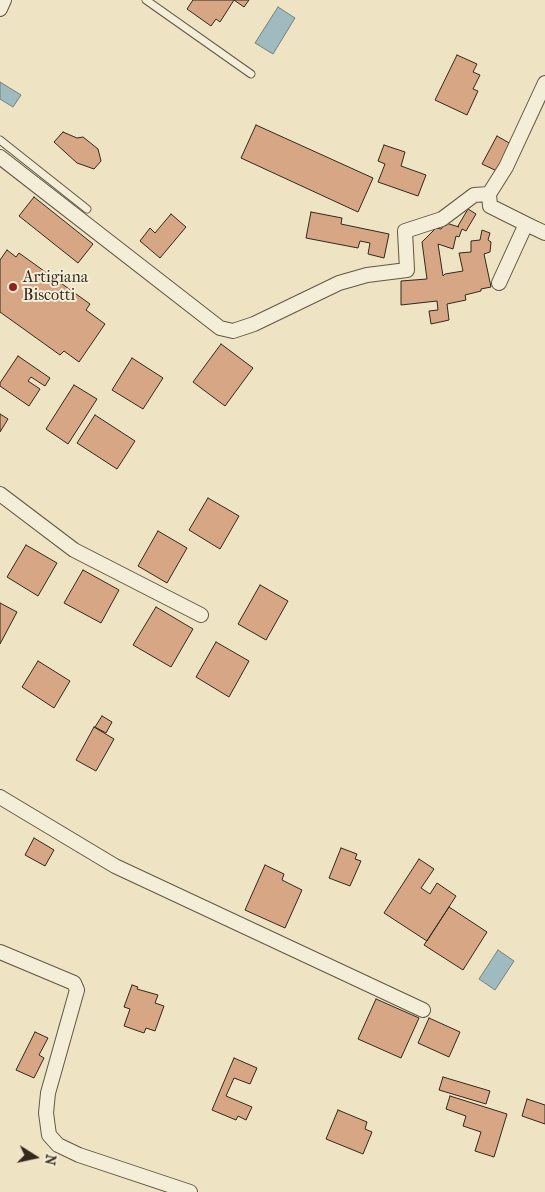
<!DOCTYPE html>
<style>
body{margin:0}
#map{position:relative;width:545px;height:1192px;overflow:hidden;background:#eee3c2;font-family:"IM FELL French Canon",serif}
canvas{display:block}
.north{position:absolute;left:10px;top:1132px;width:50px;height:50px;-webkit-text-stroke:4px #f4edd7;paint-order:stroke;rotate:100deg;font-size:14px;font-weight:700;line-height:20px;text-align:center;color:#32281c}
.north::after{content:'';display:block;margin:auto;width:18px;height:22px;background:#32281c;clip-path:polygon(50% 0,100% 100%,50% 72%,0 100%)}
</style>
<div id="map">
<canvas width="545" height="1192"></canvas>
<div class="north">N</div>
</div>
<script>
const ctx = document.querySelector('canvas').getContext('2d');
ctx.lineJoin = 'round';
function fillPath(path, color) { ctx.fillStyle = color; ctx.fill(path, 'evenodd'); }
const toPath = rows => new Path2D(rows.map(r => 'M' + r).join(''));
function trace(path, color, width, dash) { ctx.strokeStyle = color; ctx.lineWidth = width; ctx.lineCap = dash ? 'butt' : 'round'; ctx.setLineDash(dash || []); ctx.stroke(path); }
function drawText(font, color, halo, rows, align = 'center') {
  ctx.font = font + ' "IM FELL French Canon",serif'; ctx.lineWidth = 4; ctx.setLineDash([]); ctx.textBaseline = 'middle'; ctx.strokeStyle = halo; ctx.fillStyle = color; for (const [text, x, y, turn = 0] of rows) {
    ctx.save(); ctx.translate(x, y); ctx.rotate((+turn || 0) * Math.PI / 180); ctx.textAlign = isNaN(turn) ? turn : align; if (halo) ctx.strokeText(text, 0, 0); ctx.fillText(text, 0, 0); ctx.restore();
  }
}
const water = toPath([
 [278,7,295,18,273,54,255,43,278,7],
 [0,82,21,95,13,107,0,99,0,82],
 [498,950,514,961,495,990,479,979,498,950]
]);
fillPath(water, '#a0bbbf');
trace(water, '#74807e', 1);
const building = toPath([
 [193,0,249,0,244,7,234,0,220,22,216,19,211,26,187,9,193,0],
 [457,55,477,64,473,72,480,75,473,89,478,91,467,115,435,100,457,55],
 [256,125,373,178,358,212,241,158,256,125],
 [63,132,77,138,83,137,98,149,101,161,94,169,77,163,54,142,63,132],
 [497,136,511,144,497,171,482,164,497,136],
 [384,145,405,152,401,166,426,175,418,196,378,182,385,164,378,161,384,145],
 [34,197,93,244,78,263,19,216,34,197],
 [468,209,476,214,466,231,462,229,459,237,456,236,453,249,438,244,443,276,445,274,463,271,459,253,471,252,471,241,480,240,482,230,490,233,488,240,491,242,490,252,484,254,491,287,481,289,481,291,465,295,466,300,447,304,449,320,431,324,429,311,438,310,437,301,401,305,401,281,427,279,422,242,436,228,441,229,446,223,459,227,458,226,468,209],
 [311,212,342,218,341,224,389,234,384,258,368,254,370,243,360,241,358,248,306,238,311,212],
 [171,214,186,227,160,258,140,241,150,228,155,233,171,214],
 [7,250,16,257,19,253,90,304,86,310,105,324,79,362,64,351,60,355,0,312,0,260,7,250],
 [221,344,253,368,225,406,193,382,221,344],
 [18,356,50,378,45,386,31,377,28,381,40,389,29,406,0,386,0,383,18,356],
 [132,358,163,378,143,409,112,390,132,358],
 [74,385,97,399,68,444,46,429,74,385],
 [0,414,8,419,0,432,0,414],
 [95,415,135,441,117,469,77,443,95,415],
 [208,498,239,516,220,549,189,530,208,498],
 [158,531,187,548,167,583,138,566,158,531],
 [26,545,57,563,38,596,7,577,26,545],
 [83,570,119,590,101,623,64,603,83,570],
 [260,585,288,601,266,640,238,624,260,585],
 [0,603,17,612,0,644,0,603],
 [156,607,193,629,171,667,133,645,156,607],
 [216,642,249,661,229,697,196,677,216,642],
 [38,661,70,681,54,708,22,687,38,661],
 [102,716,112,722,106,733,95,727,102,716],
 [94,727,114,739,96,771,76,760,94,727],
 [34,838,54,850,45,866,25,855,34,838],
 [341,848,357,854,355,859,361,861,350,886,329,878,341,848],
 [419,859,434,869,421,888,430,894,437,883,456,896,427,941,384,913,419,859],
 [265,865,284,874,282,880,302,890,285,928,245,910,265,865],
 [449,907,487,932,463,970,424,945,449,907],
 [132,985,138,987,137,989,158,995,155,1003,164,1006,155,1031,146,1028,144,1033,124,1026,130,1009,124,1007,132,985],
 [376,999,419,1018,401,1058,358,1039,376,999],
 [429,1018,460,1032,449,1057,418,1043,429,1018],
 [35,1032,48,1038,39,1055,44,1058,34,1078,16,1070,35,1032],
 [234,1058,257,1068,250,1084,234,1078,226,1096,252,1107,246,1120,238,1116,236,1120,212,1110,234,1058],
 [443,1077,490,1091,486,1104,439,1090,443,1077],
 [450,1096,507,1114,494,1157,475,1151,481,1132,463,1126,466,1116,446,1109,450,1096],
 [527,1099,545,1105,545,1124,522,1116,527,1099],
 [338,1110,367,1122,365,1129,372,1132,363,1154,326,1139,338,1110]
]);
fillPath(building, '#d7a785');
trace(building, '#32281c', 1);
const service = toPath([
 [146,0,251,74],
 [0,140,87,209]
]);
const minor = toPath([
 [0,9,4,0],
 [0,157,220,328,233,331,254,324,339,283,367,275,407,270,405,231,442,219,474,195,489,194],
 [526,224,545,233],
 [499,283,526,224,490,206,489,194,506,167,545,83],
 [0,494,74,550,201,615],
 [0,797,115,866,423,1010],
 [0,952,74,983,77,990,48,1093,46,1113,49,1135,58,1145,79,1155,190,1192]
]);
trace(service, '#615746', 9);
trace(minor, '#615746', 16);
trace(service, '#f4edd7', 7);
trace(minor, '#f4edd7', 14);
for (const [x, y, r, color] of [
 [13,287,5,"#8f2418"]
]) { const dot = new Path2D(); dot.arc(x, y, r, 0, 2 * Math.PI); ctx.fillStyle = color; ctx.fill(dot); trace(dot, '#f4edd7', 2); }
drawText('16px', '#32281c', '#f4edd7', [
 ["Artigiana",23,278],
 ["Biscotti",23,296]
], 'left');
</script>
